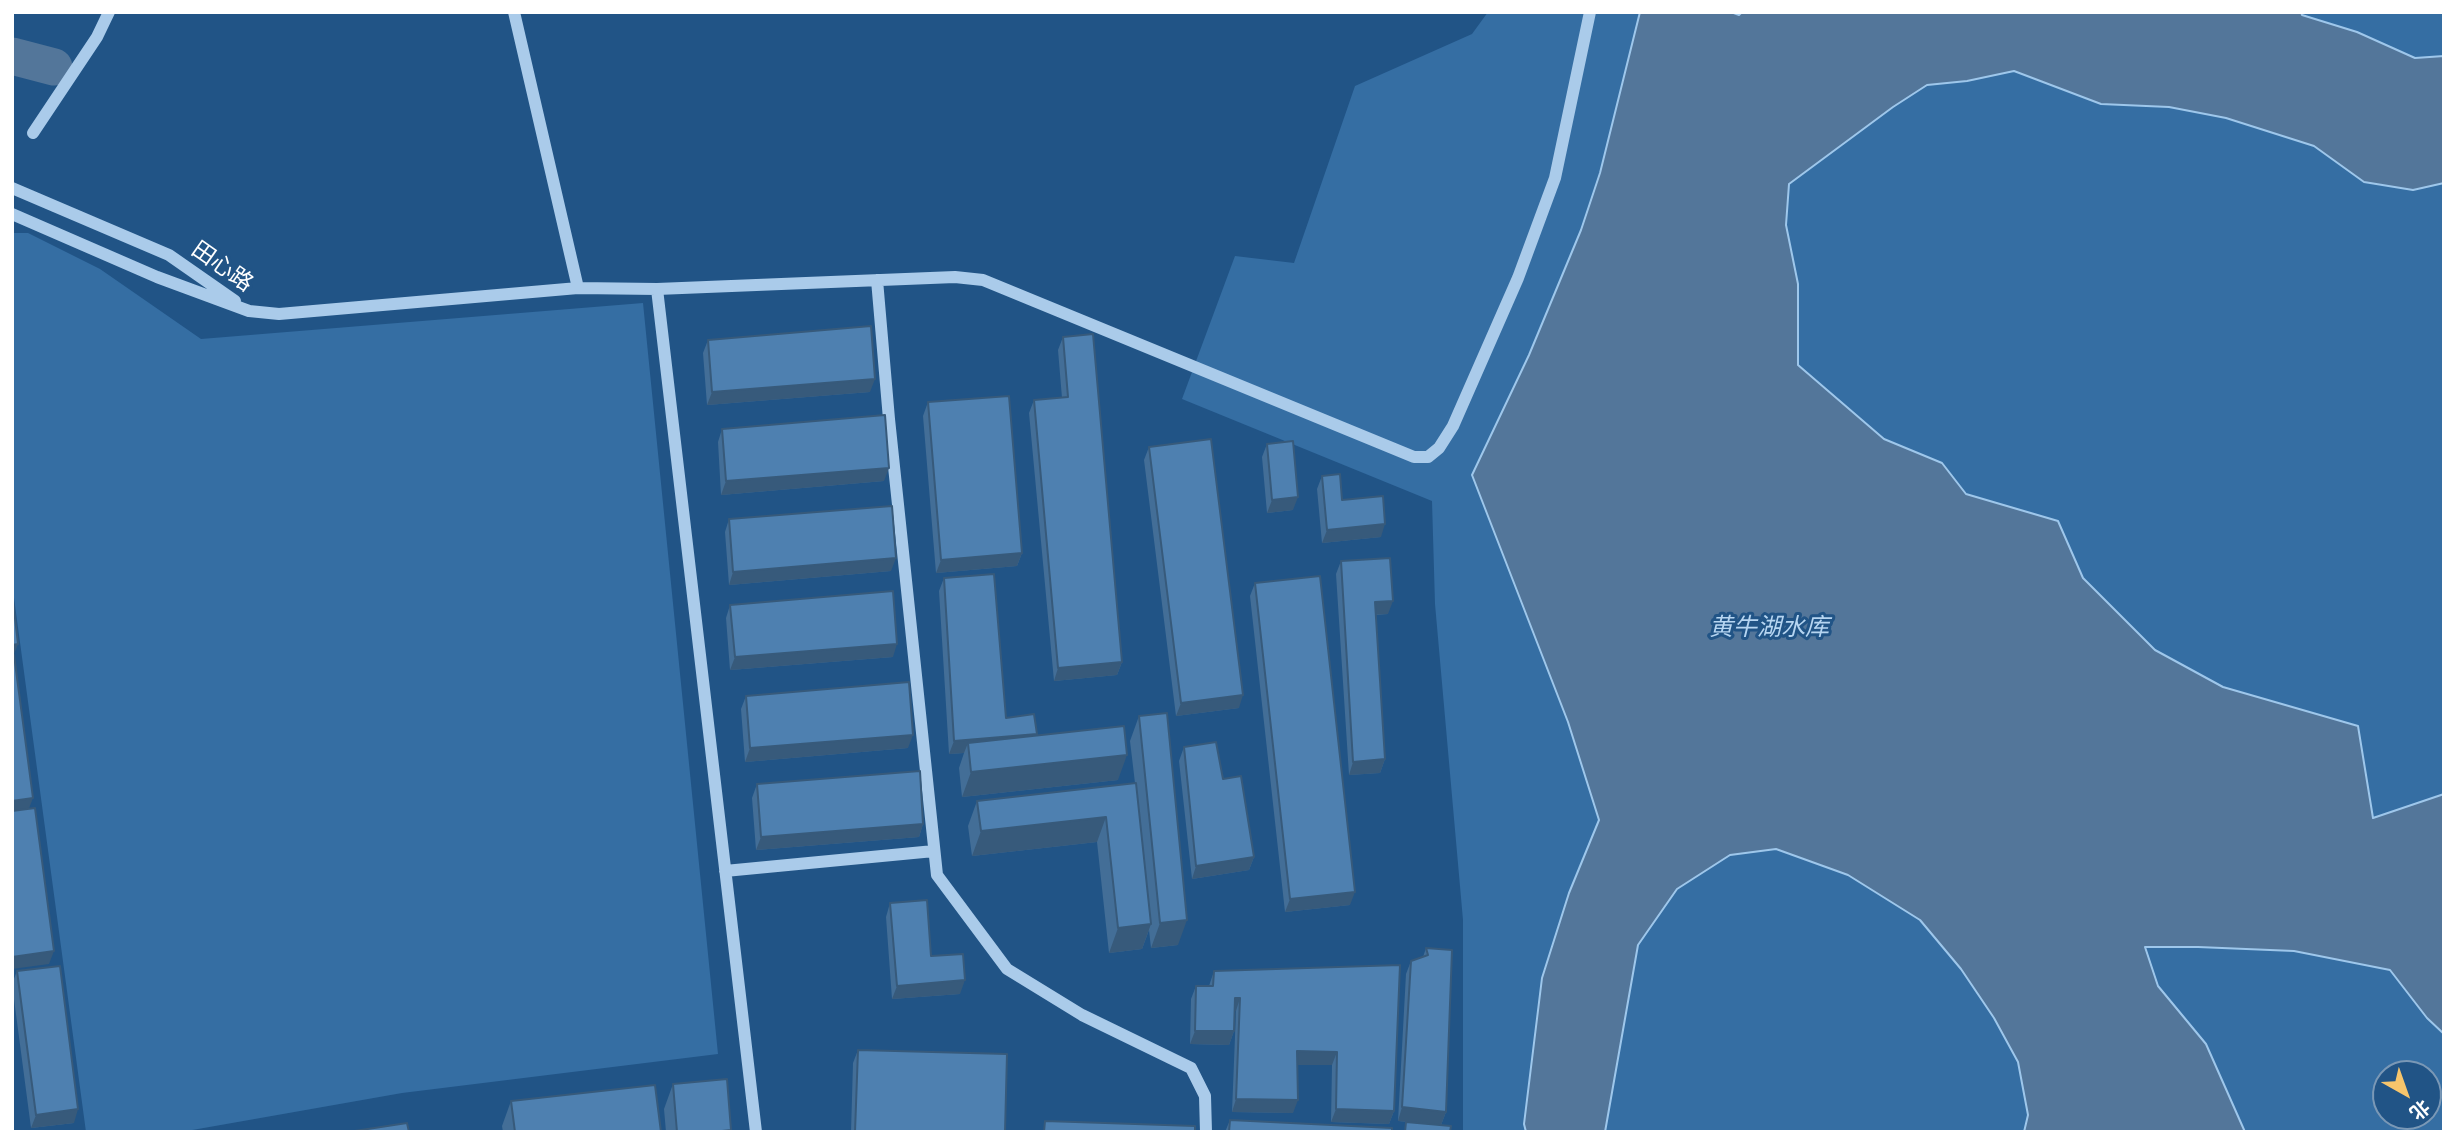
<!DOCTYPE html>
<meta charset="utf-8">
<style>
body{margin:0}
#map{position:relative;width:2456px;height:1144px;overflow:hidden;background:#215486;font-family:Rubik,"Noto Sans SC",sans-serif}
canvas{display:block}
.frame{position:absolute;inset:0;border:14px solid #fff;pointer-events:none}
.north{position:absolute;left:2372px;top:1060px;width:70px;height:70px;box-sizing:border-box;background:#215486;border:2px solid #7a98b6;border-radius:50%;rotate:140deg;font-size:19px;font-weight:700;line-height:28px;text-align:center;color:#fff}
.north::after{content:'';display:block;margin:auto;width:24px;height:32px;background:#f6c56c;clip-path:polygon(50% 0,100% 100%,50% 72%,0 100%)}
</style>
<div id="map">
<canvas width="2456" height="1144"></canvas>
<div class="frame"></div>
<div class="north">北</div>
</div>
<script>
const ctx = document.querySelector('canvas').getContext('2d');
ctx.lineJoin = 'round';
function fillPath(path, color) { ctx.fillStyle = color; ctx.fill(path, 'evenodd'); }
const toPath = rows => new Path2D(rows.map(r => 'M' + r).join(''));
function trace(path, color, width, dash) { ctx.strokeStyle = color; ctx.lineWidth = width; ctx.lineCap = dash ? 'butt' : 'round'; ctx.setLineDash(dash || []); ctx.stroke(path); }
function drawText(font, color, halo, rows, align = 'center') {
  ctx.font = font + ' Rubik,"Noto Sans SC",sans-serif'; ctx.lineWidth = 6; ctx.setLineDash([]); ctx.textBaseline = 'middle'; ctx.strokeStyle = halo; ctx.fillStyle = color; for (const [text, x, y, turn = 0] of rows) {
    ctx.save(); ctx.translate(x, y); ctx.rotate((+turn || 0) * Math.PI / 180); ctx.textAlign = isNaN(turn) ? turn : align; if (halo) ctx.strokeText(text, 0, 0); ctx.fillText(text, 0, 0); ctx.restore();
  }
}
fillPath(toPath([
 [1488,12,2444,12,2444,1132,1463,1132,1463,920,1435,604,1432,501,1182,399,1235,256,1294,263,1355,86,1472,34],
 [2386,1074,2428,1074,2428,1116,2386,1116],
 [12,233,28,233,100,269,201,339,643,303,718,1054,402,1093,181,1132,86,1132,12,583]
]), '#356ea3');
const water = toPath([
 [1640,12,1731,12,1739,15,1742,12,2301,12,2302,15,2357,32,2415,58,2444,56,2444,183,2413,190,2364,182,2314,146,2226,118,2169,107,2101,104,2014,71,1967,81,1927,85,1893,107,1789,184,1786,225,1798,284,1798,365,1884,439,1942,463,1966,494,2058,521,2083,578,2155,650,2223,687,2358,726,2373,818,2444,794,2444,1034,2427,1018,2390,970,2294,951,2198,947,2145,947,2158,986,2206,1044,2245,1132,2024,1132,2028,1115,2018,1062,1994,1018,1961,969,1920,920,1848,875,1776,849,1730,855,1677,889,1638,945,1605,1132,1526,1132,1524,1124,1542,978,1569,893,1599,820,1568,722,1472,475,1529,355,1581,230,1600,173,1640,12]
]);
fillPath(water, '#53769a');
trace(water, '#9ec7eb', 2);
trace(toPath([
 [12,56,54,67]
]), '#53769a', 37);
trace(toPath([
 [514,12,578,288],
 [33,133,97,37,109,12],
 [12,188,169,255,235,301],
 [12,214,157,277,249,311,279,314,578,288,657,289,955,277,983,280,1414,457,1428,457,1439,448,1453,426,1518,278,1555,178,1590,12],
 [877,280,889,419,937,875,1007,969,1082,1015,1191,1068,1205,1096,1206,1132],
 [657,289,756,1132],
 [725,871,934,851]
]), '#aacbea', 12);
fillPath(toPath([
 [1063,337,1122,662,1117,675,1054,681,1029,413,1034,400,1062,398,1058,350],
 [708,340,870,392,707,405,703,353],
 [928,402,1022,553,1017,566,936,573,923,416],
 [722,429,884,481,721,495,718,442],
 [1267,444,1293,510,1267,513,1262,457],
 [1149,447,1239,708,1176,716,1144,460],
 [1322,476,1342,500,1381,537,1322,543,1317,489],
 [729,519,891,571,729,585,725,532],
 [1341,561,1388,614,1376,615,1385,759,1380,773,1349,775,1336,574],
 [944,578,1006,718,1037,736,1118,780,962,797,959,768,964,753,949,754,939,591],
 [1255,583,1350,905,1285,912,1250,596],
 [730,605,893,657,730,670,726,618],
 [746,696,908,748,745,762,741,709],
 [1139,716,1178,945,1151,948,1149,930,1142,949,1109,953,1097,842,972,856,968,826,977,801,1135,783,1130,741],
 [1184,747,1223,779,1254,857,1249,870,1192,879,1179,761],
 [757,784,923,824,919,837,756,850,752,798],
 [890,903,931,956,960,994,892,999,886,917],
 [1426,948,1452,950,1446,1112,1441,1125,1398,1121,1406,974,1411,961,1423,957],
 [1400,965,1394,1111,1389,1124,1331,1122,1332,1065,1297,1065,1293,1113,1232,1112,1236,1011,1234,1011,1234,1031,1229,1045,1190,1044,1191,999,1196,986,1209,986,1214,971],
 [17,971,74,1123,31,1128,12,984],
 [858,1050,1005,1132,851,1132,853,1063],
 [673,1084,731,1132,666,1132,664,1109],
 [511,1101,661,1132,503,1132,502,1126],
 [1230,1120,1392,1132,1225,1132]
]), '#436e97');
fillPath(toPath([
 [875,379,870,392,707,405,712,392],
 [889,468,884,481,721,495,726,481],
 [1298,497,1293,510,1267,513,1272,500],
 [1385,524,1381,537,1322,543,1327,530],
 [1022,553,1017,566,936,573,941,560],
 [896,558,891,571,729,585,733,572],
 [1393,601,1388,614,1370,615,1375,602],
 [18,644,13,657,12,657,12,645],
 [897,644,893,657,730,670,735,657],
 [1122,662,1117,675,1054,681,1058,668],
 [1243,695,1239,708,1176,716,1181,703],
 [1037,734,1033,747,968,743,964,753,949,754,954,741],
 [913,735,908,748,745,762,750,748],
 [1127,755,1118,780,962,797,971,772],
 [1385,759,1380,773,1349,775,1353,762],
 [33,798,28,811,12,813,12,801],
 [1106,817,1097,842,972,856,981,831],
 [923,824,919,837,756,850,761,837],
 [1254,857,1249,870,1192,879,1196,866],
 [1355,892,1350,905,1285,912,1290,899],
 [1187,920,1178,945,1151,948,1160,923],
 [1151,924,1142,949,1109,953,1118,928],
 [54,951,49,964,12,969,12,957],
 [965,980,960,994,892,999,897,986],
 [1235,998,1240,998,1236,1011,1230,1011],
 [1195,1031,1234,1031,1229,1045,1190,1044],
 [1297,1051,1337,1052,1332,1065,1292,1065],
 [1236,1099,1298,1100,1293,1113,1232,1112],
 [1402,1107,1446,1112,1441,1125,1398,1121],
 [78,1109,74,1123,31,1128,36,1115],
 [1336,1109,1394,1111,1389,1124,1331,1122]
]), '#375a7b');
const building = toPath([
 [871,326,875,379,712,392,708,340,871,326],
 [1093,334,1122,662,1058,668,1034,400,1068,397,1063,337,1093,334],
 [1009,396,1022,553,941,560,928,402,1009,396],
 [885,415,889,468,726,481,722,429,885,415],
 [1211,439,1243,695,1181,703,1149,447,1211,439],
 [1293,441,1298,497,1272,500,1267,444,1293,441],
 [1340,474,1342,500,1383,496,1385,524,1327,530,1322,476,1340,474],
 [892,506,896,558,733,572,729,519,892,506],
 [1390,558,1393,601,1375,602,1385,759,1353,762,1341,561,1390,558],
 [994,574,1006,718,1034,714,1037,734,954,741,944,578,994,574],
 [1320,576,1355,892,1290,899,1255,583,1320,576],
 [893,591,897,644,735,657,730,605,893,591],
 [12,593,18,644,12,645,12,593],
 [12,655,14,655,33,798,12,801,12,655],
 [909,682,913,735,750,748,746,696,909,682],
 [1167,713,1187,920,1160,923,1139,716,1167,713],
 [1124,726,1127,755,971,772,968,743,1124,726],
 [1216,742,1223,779,1241,776,1254,857,1196,866,1184,747,1216,742],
 [920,771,923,824,761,837,757,784,920,771],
 [1136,783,1151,924,1118,928,1106,817,981,831,977,801,1136,783],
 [35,808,54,951,12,957,12,811,35,808],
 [927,900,931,956,963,954,965,980,897,986,890,903,927,900],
 [1426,948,1452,950,1446,1112,1402,1107,1411,961,1428,955,1426,948],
 [1400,965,1394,1111,1336,1109,1337,1052,1297,1051,1298,1100,1236,1099,1240,998,1235,998,1234,1031,1195,1031,1196,986,1213,986,1214,971,1400,965],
 [60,966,78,1109,36,1115,17,971,60,966],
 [858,1050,1007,1054,1005,1132,855,1132,858,1050],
 [727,1079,731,1130,713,1132,677,1132,673,1084,727,1079],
 [655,1085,661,1132,515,1132,511,1101,655,1085],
 [1230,1120,1392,1128,1392,1132,1229,1132,1230,1120],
 [1045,1121,1195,1126,1195,1132,1044,1132,1045,1121],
 [1406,1122,1451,1126,1450,1132,1405,1132,1406,1122],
 [407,1123,409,1132,348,1132,407,1123]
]);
fillPath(building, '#4e80b0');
trace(building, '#375a7b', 2);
drawText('23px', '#fff', '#215486', [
 ["田心路",222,267,35]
]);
drawText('italic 24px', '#b6d5f1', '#215486', [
 ["黄牛湖水库",1769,628]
]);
</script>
